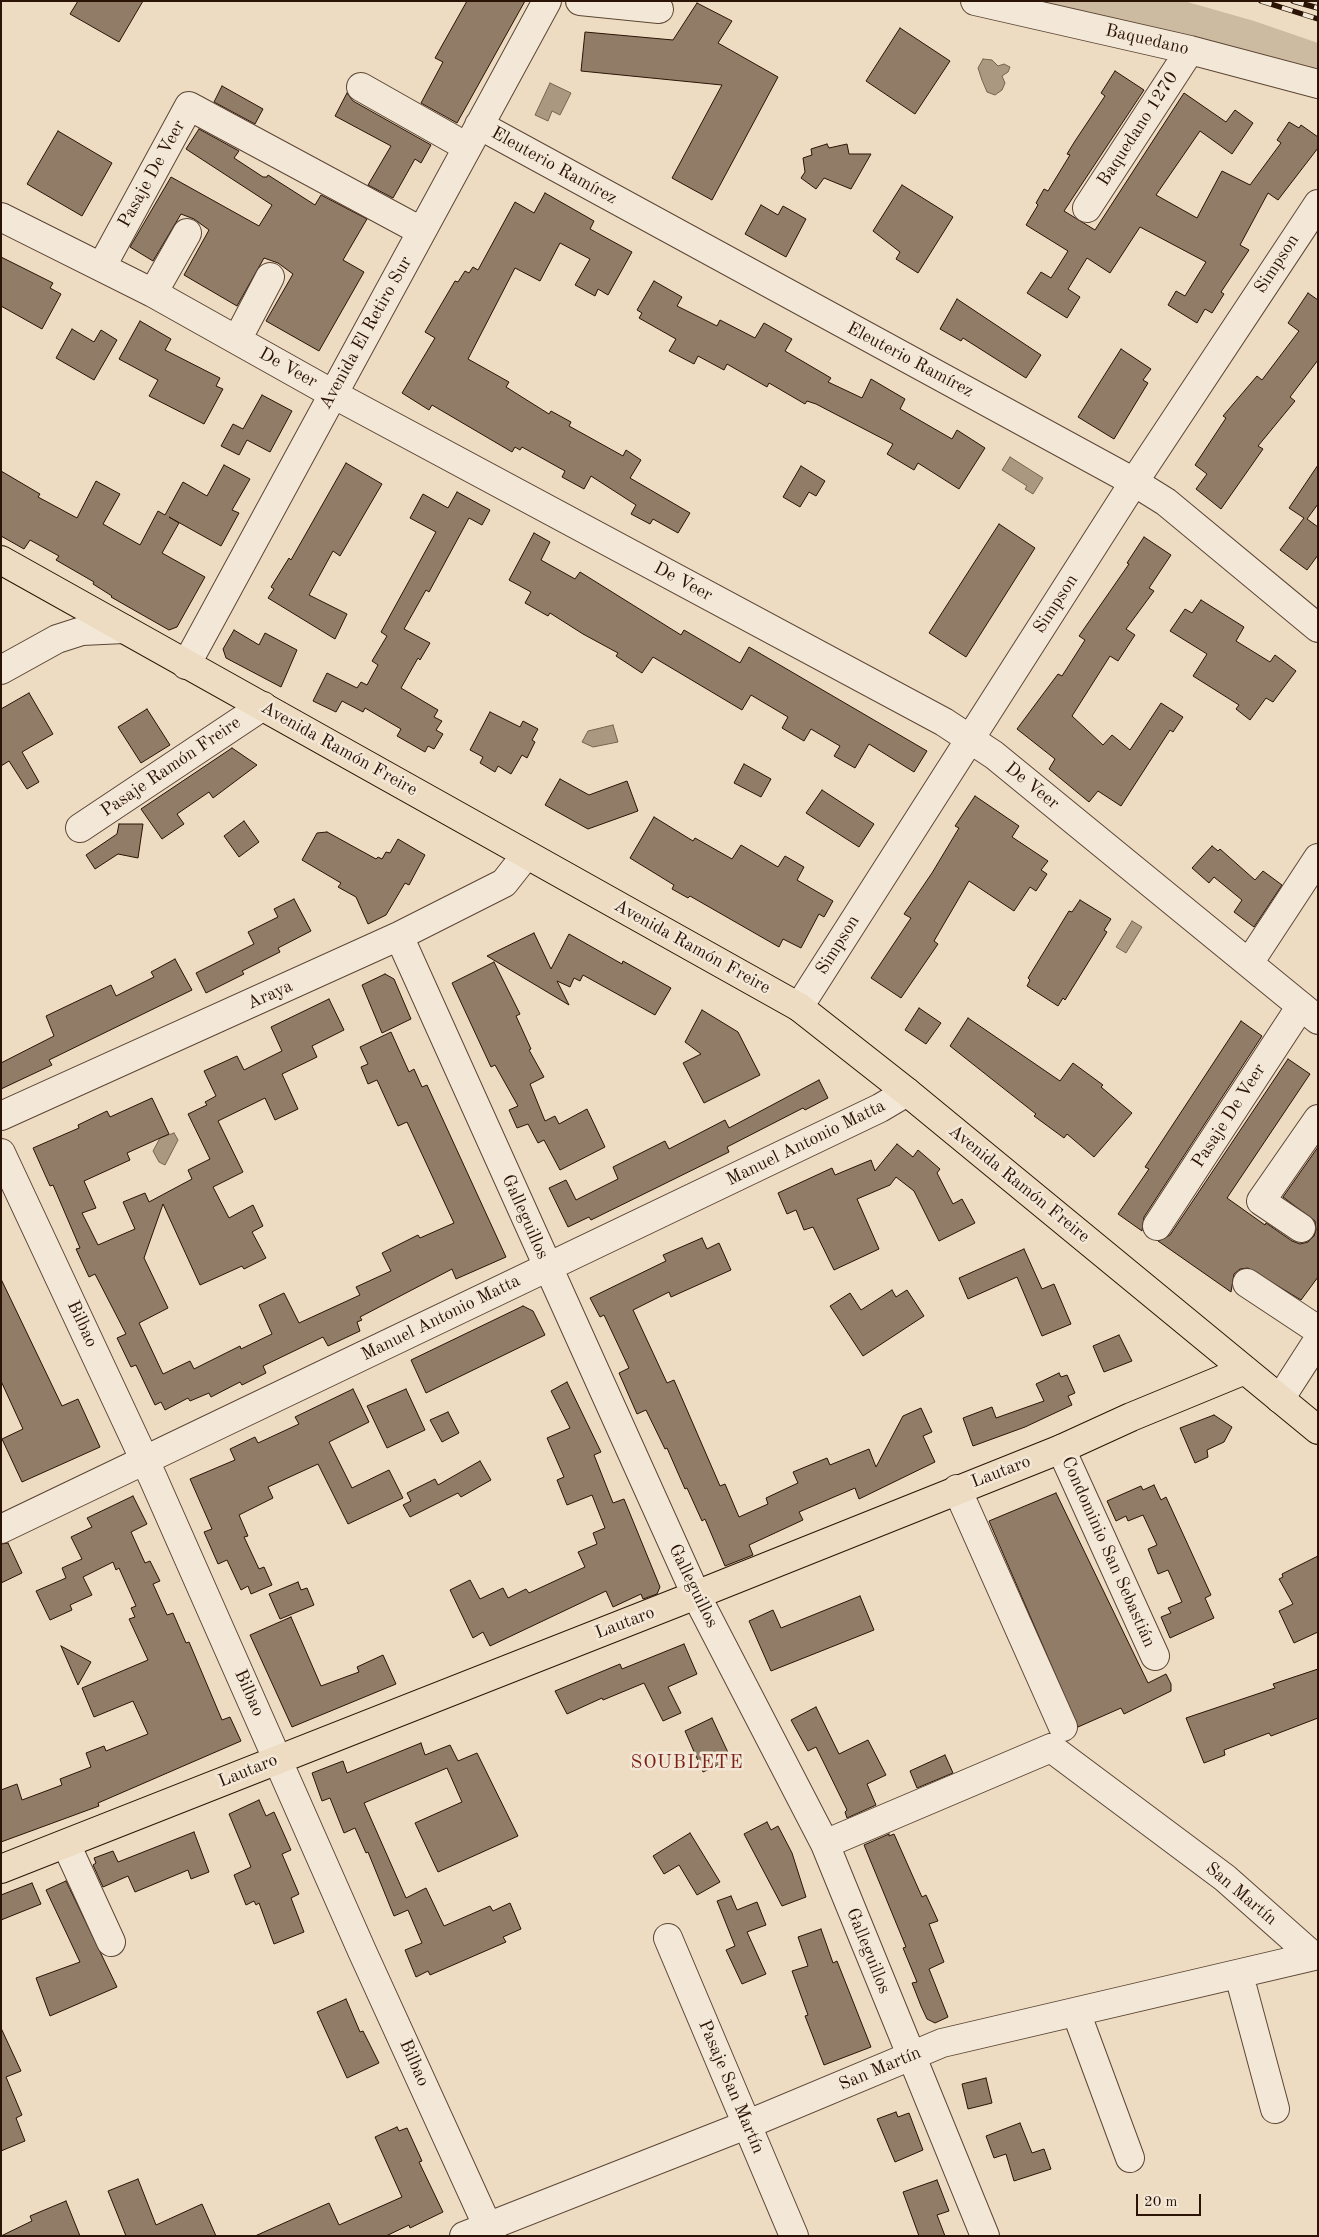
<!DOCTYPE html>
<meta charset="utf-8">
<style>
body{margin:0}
#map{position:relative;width:1319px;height:2237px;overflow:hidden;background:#eddcc1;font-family:"Old Standard TT",serif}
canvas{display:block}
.frame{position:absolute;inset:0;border:2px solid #2b1306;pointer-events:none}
.scale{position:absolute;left:1136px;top:2194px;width:65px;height:22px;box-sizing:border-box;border:2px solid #2b1306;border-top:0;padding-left:6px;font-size:15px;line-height:18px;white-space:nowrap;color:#2b1306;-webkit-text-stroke:4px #f3e8d7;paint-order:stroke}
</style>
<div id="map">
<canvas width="1319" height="2237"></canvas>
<div class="frame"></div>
<div class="scale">20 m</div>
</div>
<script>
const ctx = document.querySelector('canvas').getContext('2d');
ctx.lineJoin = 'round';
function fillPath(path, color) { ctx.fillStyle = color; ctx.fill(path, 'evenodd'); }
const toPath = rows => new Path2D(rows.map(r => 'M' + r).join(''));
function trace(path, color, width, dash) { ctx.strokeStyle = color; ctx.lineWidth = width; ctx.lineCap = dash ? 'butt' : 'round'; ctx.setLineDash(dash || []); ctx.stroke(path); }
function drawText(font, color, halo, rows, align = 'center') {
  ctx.font = font + ' "Old Standard TT",serif'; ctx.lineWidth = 5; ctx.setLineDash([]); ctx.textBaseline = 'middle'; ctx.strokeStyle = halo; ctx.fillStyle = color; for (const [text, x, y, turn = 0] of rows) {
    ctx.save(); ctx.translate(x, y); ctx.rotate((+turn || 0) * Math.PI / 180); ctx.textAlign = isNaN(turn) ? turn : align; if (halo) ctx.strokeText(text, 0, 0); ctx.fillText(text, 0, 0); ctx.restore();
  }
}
fillPath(toPath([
 [1032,1,1184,1,1254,21,1318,43,1318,74]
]), '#ccbaa1');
const water = toPath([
 [983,59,992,60,998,66,1004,64,1010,67,1008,72,1002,76,1005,83,1002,90,995,95,987,92,982,80,978,68,983,59],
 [550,83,571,93,560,115,552,111,548,121,535,115,550,83],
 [1010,457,1043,478,1033,494,1025,489,1027,486,1002,470,1010,457],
 [613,725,618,742,593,747,582,742,588,731,613,725],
 [1132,921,1142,927,1126,953,1116,947,1132,921],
 [174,1133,178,1140,165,1165,159,1162,153,1151,160,1138,174,1133]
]);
fillPath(water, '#ab9881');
trace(water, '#786350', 1);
const building = toPath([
 [78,1,143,1,119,42,70,14,78,1],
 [467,1,525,1,457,123,421,103,443,62,435,58,467,1],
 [697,3,732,21,718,43,778,77,712,200,672,178,722,85,581,71,585,32,673,40,697,3],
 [900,28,950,61,915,114,866,81,900,28],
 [1115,71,1144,90,1064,211,1095,230,1184,93,1226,122,1235,110,1253,123,1232,154,1200,131,1156,195,1197,218,1222,171,1250,185,1281,143,1277,140,1289,122,1299,128,1301,125,1318,137,1318,148,1278,200,1268,193,1240,245,1249,250,1221,292,1224,294,1212,313,1205,309,1197,323,1168,305,1176,291,1185,296,1206,262,1140,227,1110,273,1087,258,1068,289,1080,297,1067,318,1027,293,1041,272,1051,278,1068,251,1026,225,1038,205,1036,203,1044,189,1048,191,1070,155,1067,154,1075,141,1105,96,1101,93,1115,71],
 [222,86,263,109,255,124,214,102,222,86],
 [347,93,353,101,431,145,421,163,415,159,393,198,368,185,391,146,335,116,347,93],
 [199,129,239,151,234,158,263,177,267,177,268,175,315,205,321,195,367,219,343,260,364,272,319,351,266,321,293,274,278,263,264,258,237,306,184,275,209,230,194,219,181,214,153,261,130,247,171,177,259,226,272,205,186,149,199,129],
 [58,131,112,163,82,216,27,184,58,131],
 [827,144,829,148,847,144,849,154,871,154,851,189,824,178,816,189,801,178,805,172,803,158,812,155,811,149,827,144],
 [902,185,953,217,918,273,896,259,900,252,873,231,902,185],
 [545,193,594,221,590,229,632,252,608,295,598,289,595,296,575,285,590,259,560,243,540,281,515,268,468,359,509,382,506,387,549,414,551,411,571,422,569,426,623,456,626,450,641,460,630,478,690,513,678,533,653,519,650,524,631,514,636,505,591,476,584,489,562,477,565,471,522,447,520,450,515,447,512,452,432,405,429,410,402,393,435,338,425,332,455,281,458,282,465,271,469,273,473,267,478,270,515,202,534,213,545,193],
 [761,205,778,215,783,206,806,219,786,257,745,234,761,205],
 [1,257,53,283,50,288,61,294,42,329,1,306,1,257],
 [654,281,682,297,677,306,717,326,720,320,755,338,764,323,792,339,785,351,831,378,828,382,862,398,871,379,905,399,900,409,952,439,957,430,985,448,959,489,918,463,914,470,887,454,893,444,816,404,807,401,805,404,769,383,767,387,727,364,724,370,698,356,694,364,669,351,676,339,639,318,642,313,637,310,654,281],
 [1308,293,1318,300,1318,360,1290,397,1295,401,1258,446,1263,449,1221,509,1196,489,1207,474,1195,465,1226,418,1223,416,1257,376,1262,380,1299,331,1288,323,1308,293],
 [957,299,1041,355,1026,378,963,338,961,341,940,329,957,299],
 [140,321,171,339,165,350,220,378,216,386,223,389,204,424,149,396,158,380,119,359,140,321],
 [72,329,94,342,101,330,117,340,94,380,56,358,72,329],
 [1121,349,1151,369,1143,380,1148,383,1114,439,1078,417,1121,349],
 [262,395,292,411,270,452,247,440,239,455,221,446,233,424,243,429,262,395],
 [346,463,382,484,340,556,333,551,309,595,347,614,335,639,268,598,274,589,271,587,289,558,291,560,346,463],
 [224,465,250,479,232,510,239,513,221,546,169,517,179,523,162,553,205,577,177,627,169,630,111,597,112,596,93,584,94,582,56,560,59,556,30,540,24,549,1,536,1,471,40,494,38,497,77,518,96,481,120,494,103,524,140,545,158,511,165,515,183,482,207,496,224,465],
 [1318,465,1318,504,1307,519,1318,527,1318,555,1307,570,1280,550,1304,518,1289,508,1318,465],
 [801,466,825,481,816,496,809,492,800,507,783,497,801,466],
 [457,492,490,510,482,525,469,518,429,592,426,590,404,629,430,643,420,660,418,658,401,688,438,710,434,717,442,721,436,730,443,734,434,749,428,746,425,752,397,736,401,729,365,708,363,712,342,701,336,712,313,701,327,673,357,688,361,682,367,685,378,665,372,661,387,636,381,632,436,532,410,518,423,494,448,508,457,492],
 [999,524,1035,548,966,657,929,633,999,524],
 [534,533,550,542,541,560,575,579,580,572,681,635,684,630,740,663,749,647,927,751,914,772,869,744,855,768,834,756,840,746,811,729,804,741,782,728,788,717,751,695,742,710,653,657,642,673,616,656,618,653,583,634,550,613,548,616,525,603,531,592,509,580,534,533],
 [1144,537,1171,555,1149,588,1154,591,1126,629,1135,635,1118,661,1110,656,1072,716,1103,745,1112,735,1130,750,1161,703,1183,717,1173,732,1170,730,1121,806,1098,791,1089,802,1049,769,1055,759,1017,729,1058,674,1062,676,1085,640,1079,636,1129,564,1127,563,1144,537],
 [1201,600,1244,627,1236,641,1270,662,1275,655,1296,671,1273,702,1266,698,1250,720,1236,709,1239,705,1193,676,1207,654,1170,631,1185,609,1192,613,1201,600],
 [234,630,259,645,265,633,297,650,281,687,226,658,223,649,234,630],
 [29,693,53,734,22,752,39,782,27,789,9,761,1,766,1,709,29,693],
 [147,709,170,745,141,763,118,727,147,709],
 [490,712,520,727,523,721,538,729,532,740,535,742,527,758,522,755,511,774,498,766,495,772,480,763,483,757,470,750,490,712],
 [232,748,257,765,213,798,209,792,177,814,184,824,162,839,141,809,232,748],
 [744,764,771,779,761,797,734,783,744,764],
 [560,779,589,795,627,781,638,811,588,829,545,805,560,779],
 [822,790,874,824,859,847,806,813,822,790],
 [975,796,1019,826,1012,837,1048,861,1041,870,1047,874,1036,891,1030,887,1014,911,969,881,934,941,938,944,901,998,871,978,911,918,904,914,932,873,959,828,955,826,975,796],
 [654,817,693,841,695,838,732,859,741,845,778,867,785,856,804,867,797,880,833,901,824,917,819,914,801,948,783,939,779,947,690,896,688,898,672,889,674,885,630,858,654,817],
 [244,821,259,842,239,857,224,836,244,821],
 [119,824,143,824,138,858,118,854,95,869,86,855,117,834,119,824],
 [327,832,376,859,378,857,382,859,386,852,390,853,398,839,425,855,409,885,405,883,386,915,368,924,356,897,338,887,341,883,302,860,317,833,327,832],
 [1212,846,1218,851,1220,849,1255,880,1263,871,1282,885,1254,927,1234,912,1242,900,1214,877,1209,883,1192,868,1212,846],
 [294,899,311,931,278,948,280,952,242,971,244,974,206,993,196,973,254,944,248,932,278,917,274,909,294,899],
 [1080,900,1111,919,1104,930,1107,932,1065,1000,1063,998,1058,1006,1027,986,1030,980,1028,978,1069,911,1072,912,1080,900],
 [534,933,551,969,569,934,622,964,623,961,671,988,655,1015,583,975,580,981,574,978,570,987,557,981,569,1005,487,956,534,933],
 [175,959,192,990,49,1060,52,1065,1,1089,1,1063,54,1036,46,1016,111,985,116,996,154,977,151,972,175,959],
 [494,962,520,1014,516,1016,531,1049,529,1050,544,1077,530,1084,545,1121,555,1116,559,1124,587,1109,605,1147,560,1170,544,1140,538,1143,528,1124,517,1128,509,1110,518,1106,495,1065,491,1067,452,983,494,962],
 [385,974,394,979,411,1019,382,1033,362,985,385,974],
 [329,999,344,1030,312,1046,317,1057,282,1074,298,1109,275,1120,265,1098,218,1121,243,1172,213,1187,229,1218,253,1205,263,1226,252,1232,266,1258,244,1269,242,1266,200,1285,163,1204,144,1258,168,1308,139,1323,163,1374,190,1361,194,1369,240,1346,241,1349,272,1334,259,1305,284,1293,299,1323,360,1295,356,1287,391,1271,382,1253,418,1235,420,1238,454,1223,407,1122,398,1126,377,1080,368,1084,361,1067,368,1064,360,1047,391,1032,409,1072,414,1069,422,1087,427,1085,506,1257,456,1279,452,1269,360,1317,362,1320,357,1322,360,1331,328,1346,323,1337,263,1366,266,1373,242,1385,240,1382,211,1397,209,1393,190,1401,188,1398,165,1410,161,1402,155,1405,136,1365,131,1367,117,1338,126,1334,95,1274,89,1277,76,1249,80,1248,53,1185,50,1186,33,1148,79,1128,78,1125,107,1111,110,1117,152,1098,169,1134,127,1153,130,1160,84,1181,96,1208,82,1213,98,1245,135,1229,123,1202,145,1193,149,1202,192,1179,188,1170,210,1159,188,1114,207,1105,205,1102,216,1096,204,1071,237,1056,244,1070,282,1051,271,1027,329,999],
 [919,1008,941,1023,926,1044,905,1030,919,1008],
 [702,1010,738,1032,760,1075,704,1103,683,1063,701,1054,685,1042,702,1010],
 [968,1018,1060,1081,1073,1063,1103,1085,1101,1087,1132,1113,1094,1157,1067,1134,1064,1138,1034,1116,1036,1114,950,1046,968,1018],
 [1241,1021,1262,1036,1144,1217,1142,1231,1118,1214,1149,1169,1145,1167,1241,1021],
 [1288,1059,1310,1074,1227,1198,1265,1225,1266,1223,1292,1241,1300,1244,1308,1242,1314,1236,1316,1230,1315,1221,1283,1197,1318,1147,1318,1277,1301,1300,1248,1268,1240,1269,1234,1274,1231,1292,1158,1241,1170,1235,1288,1059],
 [819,1080,828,1098,805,1110,803,1108,727,1147,729,1152,591,1220,589,1217,568,1227,549,1188,566,1180,576,1200,618,1179,613,1167,665,1141,669,1149,725,1120,729,1128,819,1080],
 [897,1144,913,1157,918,1150,940,1169,937,1173,953,1204,962,1199,975,1223,939,1241,914,1191,896,1177,890,1185,857,1199,879,1249,834,1270,813,1227,804,1230,796,1210,787,1214,778,1193,832,1168,835,1175,871,1160,875,1171,897,1144],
 [702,1238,707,1249,719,1243,731,1270,671,1297,669,1292,633,1310,667,1383,674,1380,720,1486,725,1484,739,1517,768,1504,766,1498,798,1483,793,1472,827,1458,830,1465,869,1449,876,1467,903,1416,921,1408,932,1432,923,1436,935,1462,859,1499,855,1488,799,1512,803,1520,749,1545,753,1555,725,1566,705,1519,702,1521,687,1488,685,1489,667,1448,665,1449,646,1410,637,1414,619,1373,629,1368,604,1315,600,1317,590,1298,666,1261,663,1255,702,1238],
 [1024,1249,1042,1289,1054,1284,1071,1324,1042,1336,1017,1277,968,1299,959,1278,1024,1249],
 [1,1279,62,1406,78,1399,100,1447,22,1482,2,1439,23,1429,1,1381,1,1279],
 [892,1290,896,1297,907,1290,924,1316,863,1356,830,1306,850,1293,861,1310,892,1290],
 [523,1306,533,1311,545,1335,426,1393,411,1360,523,1306],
 [1119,1335,1132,1361,1104,1372,1093,1346,1119,1335],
 [1059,1373,1061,1377,1067,1375,1075,1393,1068,1396,1072,1405,1025,1427,973,1446,963,1418,992,1407,996,1418,1044,1401,1036,1384,1059,1373],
 [567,1382,601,1452,594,1455,613,1503,624,1499,660,1587,657,1594,643,1599,641,1594,613,1607,606,1591,490,1646,483,1632,473,1638,450,1590,470,1580,480,1599,503,1588,508,1598,526,1589,529,1593,585,1567,578,1552,597,1544,593,1533,605,1528,592,1495,567,1505,557,1480,564,1477,547,1438,570,1428,551,1391,567,1382],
 [353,1389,369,1422,329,1442,352,1488,389,1470,403,1498,348,1524,318,1464,268,1487,273,1498,239,1515,248,1536,244,1537,259,1569,264,1567,272,1585,251,1594,248,1586,241,1590,227,1560,218,1564,204,1532,212,1529,190,1479,235,1460,230,1449,255,1437,258,1443,299,1424,295,1417,353,1389],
 [406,1389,425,1430,387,1448,367,1406,406,1389],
 [448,1412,459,1433,442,1442,430,1420,448,1412],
 [1214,1415,1232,1427,1224,1442,1207,1450,1208,1457,1195,1463,1180,1428,1214,1415],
 [480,1461,491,1480,461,1497,458,1493,410,1517,403,1505,411,1501,407,1493,435,1479,438,1485,480,1461],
 [1154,1485,1161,1500,1166,1497,1211,1595,1205,1598,1214,1618,1170,1638,1161,1617,1171,1613,1168,1608,1182,1602,1168,1570,1158,1574,1148,1549,1157,1545,1143,1515,1128,1521,1126,1516,1116,1521,1107,1501,1141,1486,1143,1490,1154,1485],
 [1056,1493,1148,1683,1166,1674,1171,1684,1171,1691,1124,1714,1121,1708,1078,1727,989,1521,1056,1493],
 [133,1496,147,1524,131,1532,145,1563,150,1561,160,1581,153,1584,167,1615,173,1613,186,1643,189,1642,222,1720,230,1717,241,1741,98,1803,99,1806,1,1842,1,1790,17,1784,22,1800,62,1785,60,1779,91,1767,86,1753,104,1746,106,1751,148,1734,133,1701,94,1717,82,1688,148,1660,129,1619,135,1617,131,1608,136,1606,119,1568,116,1570,113,1562,83,1577,92,1595,70,1605,72,1610,50,1620,36,1591,66,1578,62,1568,82,1559,71,1537,92,1527,87,1518,133,1496],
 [8,1543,22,1573,1,1583,1,1544,8,1543],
 [1318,1556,1318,1632,1294,1643,1279,1611,1293,1604,1279,1579,1283,1577,1282,1574,1318,1556],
 [298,1582,301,1590,307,1588,314,1605,280,1619,269,1594,298,1582],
 [860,1596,874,1630,771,1671,749,1621,773,1610,781,1628,860,1596],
 [291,1617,321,1686,359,1672,357,1667,383,1655,396,1684,292,1727,250,1635,291,1617],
 [684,1644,697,1674,668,1687,681,1713,663,1721,644,1683,603,1700,602,1698,567,1714,555,1691,620,1664,622,1669,684,1644],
 [61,1646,91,1662,78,1685,61,1646],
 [1318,1669,1318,1718,1271,1736,1269,1733,1224,1750,1225,1755,1204,1763,1186,1718,1275,1688,1273,1684,1318,1669],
 [816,1707,839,1754,868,1740,886,1775,867,1784,876,1805,847,1818,845,1812,847,1810,816,1747,808,1751,791,1720,816,1707],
 [712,1718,731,1759,703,1772,685,1731,712,1718],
 [421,1743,425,1755,450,1745,458,1761,477,1753,518,1836,438,1872,415,1823,462,1802,447,1768,364,1803,406,1898,426,1888,444,1926,490,1906,493,1911,510,1903,521,1929,503,1937,506,1942,430,1975,428,1971,416,1977,405,1950,422,1943,408,1910,394,1916,368,1852,366,1853,355,1828,344,1833,330,1798,322,1801,312,1773,343,1761,347,1773,421,1743],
 [945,1755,953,1773,917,1788,910,1771,945,1755],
 [259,1800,266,1816,274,1812,291,1850,282,1854,299,1894,291,1898,304,1932,274,1944,259,1903,256,1905,254,1901,246,1905,234,1875,251,1867,229,1814,259,1800],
 [767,1822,771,1830,778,1826,792,1853,806,1897,782,1906,744,1834,767,1822],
 [194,1832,209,1872,191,1879,188,1870,135,1892,128,1876,103,1887,93,1865,96,1863,94,1858,113,1851,118,1862,194,1832],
 [690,1833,720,1882,697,1895,679,1865,664,1874,653,1856,690,1833],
 [889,1834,889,1836,894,1834,922,1897,926,1895,938,1921,929,1924,944,1962,929,1969,948,2017,935,2023,927,2019,921,2006,912,1983,917,1982,903,1948,906,1947,864,1845,889,1834],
 [66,1881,117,1987,50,2016,36,1978,80,1962,46,1890,66,1881],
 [32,1883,41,1904,1,1920,1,1895,32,1883],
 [731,1896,737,1910,757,1902,766,1925,747,1932,766,1974,742,1984,726,1950,735,1946,717,1901,731,1896],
 [821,1929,833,1963,837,1961,871,2047,824,2065,805,2016,808,2015,792,1971,808,1966,798,1937,821,1929],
 [346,1999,360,2032,363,2031,379,2063,347,2078,317,2012,346,1999],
 [1,2028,21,2071,6,2077,22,2115,16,2118,25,2141,1,2151,1,2028],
 [986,2078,992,2103,968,2109,962,2084,986,2078],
 [896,2112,898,2117,909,2113,923,2150,895,2162,877,2119,896,2112],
 [1020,2123,1032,2153,1044,2149,1051,2169,1014,2181,1006,2154,994,2158,986,2136,1020,2123],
 [397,2127,399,2131,407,2128,422,2161,419,2162,443,2212,410,2228,409,2225,386,2236,255,2236,329,2203,339,2225,402,2197,375,2137,397,2127],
 [138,2179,156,2225,202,2204,216,2236,126,2236,108,2191,138,2179],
 [937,2180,949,2211,937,2215,945,2236,919,2236,903,2192,937,2180],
 [66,2201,80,2236,1,2236,32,2221,30,2216,66,2201]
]);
fillPath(building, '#907c67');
trace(building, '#2b1306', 1);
const minor = toPath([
 [580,1,659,9],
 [975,1,1190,50,1318,84],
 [361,87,467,147],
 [479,125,1134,482,1166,502,1318,628],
 [1087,208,1190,50],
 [1,217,153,293,333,394,944,722,994,755,1318,1020],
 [102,266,189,106,421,231],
 [153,293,187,233],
 [237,340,270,277],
 [186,665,547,1],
 [1,670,57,639,82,631,124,629],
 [80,828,263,706],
 [399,936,696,1595,825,1844,985,2236],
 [1249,963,1318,858],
 [799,1007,1134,482,1318,204],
 [1,1116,399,936,504,883,526,855],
 [1,1153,153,1478,362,1951,492,2236],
 [1157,1226,1301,1006],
 [1301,1228,1261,1201,1318,1119],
 [1247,1283,1318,1330],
 [1280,1399,1318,1340],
 [1061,1449,1155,1656],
 [957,1489,1063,1727],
 [1,1529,880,1108,907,1092],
 [66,1844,111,1942],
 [825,1844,1051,1748,1225,1878,1313,1956],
 [668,1938,794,2236],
 [1239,1975,1275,2109],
 [1076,2012,1130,2158],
 [464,2236,746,2125,942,2043,1318,1955]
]);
const major = toPath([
 [1,560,799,1007,907,1092,1318,1430],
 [1,1869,696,1595,1061,1449,1131,1417,1245,1370]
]);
trace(minor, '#5c4535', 30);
trace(major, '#2b1306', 30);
trace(minor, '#f3e8d7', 28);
trace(major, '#eddcc1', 28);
const rail = toPath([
 [1261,1,1318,19],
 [1293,1,1318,8]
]);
trace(rail, '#2b1306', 5.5);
trace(rail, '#f3e8d7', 4, [11]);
drawText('18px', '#2b1306', '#f3e8d7', [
 ["Baquedano",1147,40,13],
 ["Baquedano 1270",1138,129,-57],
 ["Eleuterio Ramírez",554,166,29],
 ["Pasaje De Veer",152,174,-61],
 ["Simpson",1277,264,-57],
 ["Avenida El Retiro Sur",366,333,-61],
 ["Eleuterio Ramírez",910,360,28],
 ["De Veer",288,368,29],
 ["De Veer",683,582,28],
 ["Simpson",1056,604,-57],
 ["Avenida Ramón Freire",339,749,29],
 ["Pasaje Ramón Freire",171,767,-34],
 ["De Veer",1032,786,39],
 ["Simpson",838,945,-58],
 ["Avenida Ramón Freire",692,947,29],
 ["Araya",270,995,-24],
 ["Pasaje De Veer",1229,1116,-57],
 ["Manuel Antonio Matta",806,1143,-26],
 ["Avenida Ramón Freire",1019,1184,39],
 ["Galleguillos",525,1217,66],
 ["Manuel Antonio Matta",441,1318,-26],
 ["Bilbao",82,1324,65],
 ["Lautaro",1001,1472,-21],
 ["Condominio San Sebastián",1108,1552,66],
 ["Galleguillos",693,1586,64],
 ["Lautaro",625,1623,-21],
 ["Bilbao",249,1693,66],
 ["Lautaro",248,1771,-22],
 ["San Martín",1241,1894,40],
 ["Galleguillos",868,1951,68],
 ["Bilbao",414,2063,66],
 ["San Martín",880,2069,-23],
 ["Pasaje San Martín",731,2087,67]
]);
ctx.letterSpacing = '1px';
drawText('19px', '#7a1f14', '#f3e8d7', [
 ["SOUBLETE",687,1763]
]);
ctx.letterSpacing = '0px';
</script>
